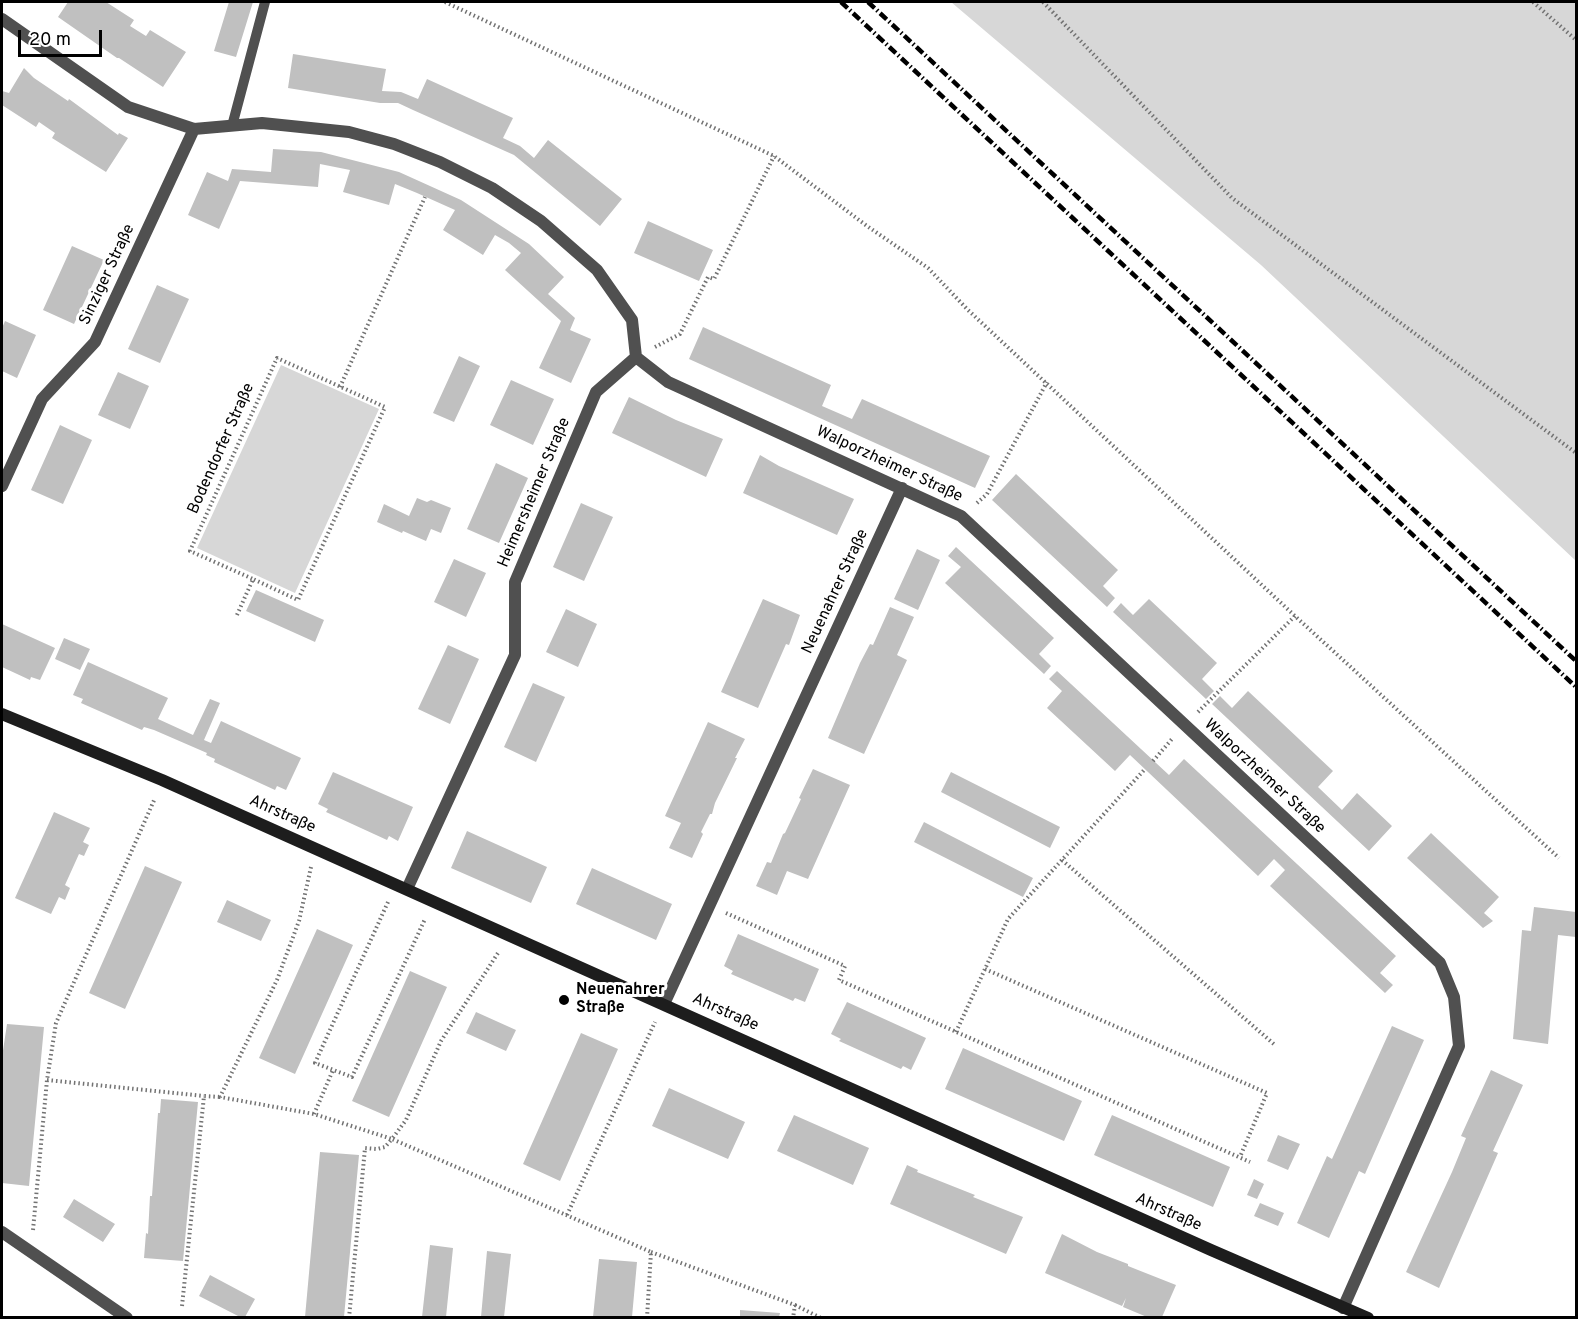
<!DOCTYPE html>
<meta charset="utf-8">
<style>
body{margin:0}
#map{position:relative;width:1578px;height:1319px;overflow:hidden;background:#fff;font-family:Overpass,sans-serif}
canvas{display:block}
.frame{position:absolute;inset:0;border:3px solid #000;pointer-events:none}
.scale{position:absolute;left:18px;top:30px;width:84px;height:27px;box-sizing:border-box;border:3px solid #000;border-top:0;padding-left:8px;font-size:18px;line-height:21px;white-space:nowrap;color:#000;-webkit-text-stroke:4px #fff;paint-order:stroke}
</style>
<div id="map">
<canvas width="1578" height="1319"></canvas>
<div class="frame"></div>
<div class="scale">20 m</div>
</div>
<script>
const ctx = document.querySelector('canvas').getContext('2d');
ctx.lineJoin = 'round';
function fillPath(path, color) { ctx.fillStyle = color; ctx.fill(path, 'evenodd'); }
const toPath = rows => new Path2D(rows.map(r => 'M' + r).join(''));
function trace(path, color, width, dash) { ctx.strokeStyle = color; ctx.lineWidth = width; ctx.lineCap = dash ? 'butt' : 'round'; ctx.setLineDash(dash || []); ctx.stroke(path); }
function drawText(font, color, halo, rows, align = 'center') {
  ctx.font = font + ' Overpass,sans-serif'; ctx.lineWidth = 6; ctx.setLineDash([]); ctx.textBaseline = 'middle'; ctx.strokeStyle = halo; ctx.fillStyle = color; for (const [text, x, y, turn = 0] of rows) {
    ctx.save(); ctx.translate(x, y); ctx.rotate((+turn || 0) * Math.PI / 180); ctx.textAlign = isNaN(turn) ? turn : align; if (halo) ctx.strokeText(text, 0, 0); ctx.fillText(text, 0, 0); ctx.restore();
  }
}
fillPath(toPath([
 [951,2,1576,2,1576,561,1261,265],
 [281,365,379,409,295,593,197,548]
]), '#d7d7d7');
fillPath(toPath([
 [68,2,106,2,134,20,130,26,146,36,150,30,186,52,163,87,119,58,117,58,58,17],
 [229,2,253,2,236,57,214,51],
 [293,54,386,69,382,91,401,92,418,99,427,79,513,118,503,138,520,146,534,158,548,140,622,199,600,226,514,155,413,110,398,103,380,103,288,88],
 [24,68,34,78,68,101,69,99,118,135,119,133,128,138,106,172,52,138,55,133,39,122,36,127,2,105,2,91,9,93],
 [273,149,321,152,399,172,461,200,529,244,564,277,548,294,575,318,570,330,591,339,571,383,539,368,561,321,505,270,521,253,509,243,495,235,483,255,443,230,455,210,417,193,395,184,389,205,343,192,350,170,320,164,318,187,240,181,219,229,188,215,207,172,228,181,232,169,271,172],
 [648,221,713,250,699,281,634,253],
 [72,246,104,260,74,324,43,310],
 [157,285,189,299,160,363,128,349],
 [5,321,36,335,17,378,2,371,2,328],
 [703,327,831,385,822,406,852,419,862,399,990,456,975,488,689,359],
 [459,356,480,366,454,422,433,413],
 [118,372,149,386,130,429,98,415],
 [511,380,554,399,533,445,490,425],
 [629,397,676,420,723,439,706,477,612,433],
 [60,425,92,440,63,504,31,490],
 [760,455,779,466,854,499,837,535,743,493],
 [496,463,528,478,499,543,467,529],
 [1016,474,1118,570,1103,586,1115,598,1107,607,992,500],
 [417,498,427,502,431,500,451,508,441,533,431,529,426,541,403,531,402,533,377,522,384,504,409,516],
 [581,503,613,517,584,581,553,567],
 [956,547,1054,638,1039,654,1051,666,1044,674,945,583,961,567,948,556],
 [917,549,940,560,918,610,894,599],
 [454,559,486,573,466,617,434,602],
 [256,590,324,620,315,642,246,611],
 [763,599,800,615,789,645,786,644,758,708,721,692],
 [1149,599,1217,663,1202,679,1214,691,1206,699,1113,612,1121,603,1133,615],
 [890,607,914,617,897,655,907,660,864,754,828,738,860,663,870,644,873,645],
 [566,609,597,624,578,667,546,652],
 [2,624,55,648,40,680,31,677,30,680,2,667],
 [64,638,90,649,80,670,55,659],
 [448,645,479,659,450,724,418,709],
 [88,662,168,698,158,719,193,735,210,699,220,703,204,740,211,743,221,721,301,758,286,790,277,786,275,790,214,762,215,759,206,755,207,753,154,730,144,727,142,730,81,703,83,699,73,695],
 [1057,671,1169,775,1184,759,1396,956,1380,973,1393,985,1385,993,1270,886,1285,870,1274,859,1258,876,1130,755,1115,771,1047,708,1062,691,1049,679],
 [533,683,565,697,536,762,504,747],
 [1248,691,1333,771,1318,787,1342,810,1357,793,1392,826,1369,851,1212,704,1220,696,1232,708],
 [708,722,745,739,735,758,737,758,715,803,712,814,710,814,701,832,703,834,692,858,669,848,681,823,665,816],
 [813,769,850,785,808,879,787,871,777,895,756,886,767,862,771,863,783,834,785,833,801,799,799,798],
 [333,772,413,807,398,841,389,836,387,840,326,812,328,809,318,804],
 [951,772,1060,827,1050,848,941,792],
 [54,812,90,828,83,842,89,845,84,856,79,854,65,885,70,888,65,900,59,897,51,914,15,898],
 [924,822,1033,878,1023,897,914,842],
 [467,831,547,867,531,903,451,868],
 [1431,833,1499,897,1484,913,1493,921,1483,928,1407,858],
 [145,866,182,882,125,1009,89,993],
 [592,868,672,904,656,940,576,904],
 [227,900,271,920,261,941,217,922],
 [1534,907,1576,912,1576,937,1558,935,1548,1044,1513,1039,1522,930,1531,931],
 [317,929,353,945,295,1074,259,1058],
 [738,934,819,969,805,1002,795,998,793,1001,731,974,733,971,724,966],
 [410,971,447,987,389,1117,352,1101],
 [847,1002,926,1038,911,1070,903,1066,901,1069,839,1041,841,1039,831,1034],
 [476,1012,516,1030,506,1051,466,1033],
 [7,1024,44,1027,29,1186,2,1183,2,1057],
 [1392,1026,1424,1040,1365,1174,1359,1171,1329,1238,1297,1223,1327,1156,1332,1159],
 [581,1033,618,1049,560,1181,523,1164],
 [963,1048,1082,1101,1064,1141,945,1089],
 [1491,1070,1523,1085,1493,1151,1498,1153,1439,1288,1406,1272,1452,1172,1466,1138,1461,1136],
 [669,1088,745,1122,728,1159,652,1126],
 [161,1099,198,1102,183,1261,144,1258,146,1233,148,1234,150,1196,152,1196,158,1113,160,1113],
 [794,1115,869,1148,853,1185,777,1151],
 [1112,1115,1230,1167,1213,1207,1094,1155],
 [1278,1135,1300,1144,1288,1170,1267,1161],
 [320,1152,359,1155,344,1317,305,1317],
 [907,1165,918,1170,917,1172,975,1195,973,1197,1023,1217,1006,1254,890,1204],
 [1254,1179,1264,1184,1257,1199,1247,1195],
 [74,1199,115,1224,103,1242,63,1217],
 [1260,1203,1284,1213,1278,1226,1254,1216],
 [1062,1234,1097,1252,1128,1264,1128,1266,1138,1270,1176,1285,1162,1317,1147,1317,1123,1307,1126,1298,1122,1306,1045,1273],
 [430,1245,453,1248,446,1317,422,1317],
 [487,1251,511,1254,504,1317,481,1317],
 [599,1259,637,1262,632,1317,593,1317],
 [210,1275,255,1299,245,1317,240,1317,199,1296],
 [740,1310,780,1313,779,1317,740,1317]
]), '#c0c0c0');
trace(toPath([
 [445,2,774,156,867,226,928,268,968,310,1295,616,1559,858],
 [1043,2,1232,198,1576,453],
 [1533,2,1576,40],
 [655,347,680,334,708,277,714,279,774,156],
 [340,387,425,197],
 [977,503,987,494,1047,382],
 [237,615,253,579,298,600,385,407,277,358,190,551,253,579],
 [1198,712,1295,616],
 [1153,761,1172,739],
 [1062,860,1275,1045],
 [311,867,299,921,277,980,220,1097,314,1114,392,1139,406,1120,441,1041,498,953],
 [388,902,315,1063,352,1077,425,919],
 [726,913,845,966,839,980,1250,1162],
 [985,969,1267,1093,1240,1157],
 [956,1032,1008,919,1145,769],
 [47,1080,204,1096],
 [314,1114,333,1070],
 [567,1215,655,1022],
 [33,1230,47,1080,56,1023,155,798],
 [651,1252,795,1305,793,1318],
 [795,1305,821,1318],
 [182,1306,204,1096,220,1097],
 [349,1318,365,1148,377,1149,385,1147,392,1139,651,1252,647,1318]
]), '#727272', 4, [1.5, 3]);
trace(toPath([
 [232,126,265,2]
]), '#505050', 10);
trace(toPath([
 [2,19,128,107,194,129,262,123,349,132,394,144,440,162,492,188,541,221,597,270,632,320,636,357,668,382,961,516,1440,963,1454,997,1459,1046,1343,1308],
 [2,486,42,399,95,342,194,129],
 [407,889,515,655,515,582,596,392,636,357],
 [664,1004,902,488],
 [2,1232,127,1318]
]), '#505050', 12);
trace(toPath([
 [2,714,162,780,1211,1250,1368,1318]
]), '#1d1d1d', 12);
trace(toPath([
 [841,2,1576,687],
 [868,2,1576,661]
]), '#000', 4.5, [9, 3, 1.5, 3]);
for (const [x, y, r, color] of [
 [564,1000,6,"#000"]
]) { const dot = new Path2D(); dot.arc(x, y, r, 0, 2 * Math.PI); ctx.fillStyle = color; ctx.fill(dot); trace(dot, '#fff', 2); }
drawText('16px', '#000', '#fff', [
 ["Sinziger Straße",108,275,-65],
 ["Bodendorfer Straße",222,449,-66],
 ["Walporzheimer Straße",889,465,25],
 ["Heimersheimer Straße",535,493,-67],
 ["Neuenahrer Straße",836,592,-65],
 ["Walporzheimer Straße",1264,777,43],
 ["Ahrstraße",282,815,24],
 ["Ahrstraße",725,1013,24],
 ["Ahrstraße",1168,1213,24]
]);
drawText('bold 16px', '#000', '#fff', [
 ["Neuenahrer",576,991],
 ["Straße",576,1009]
], 'left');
</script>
